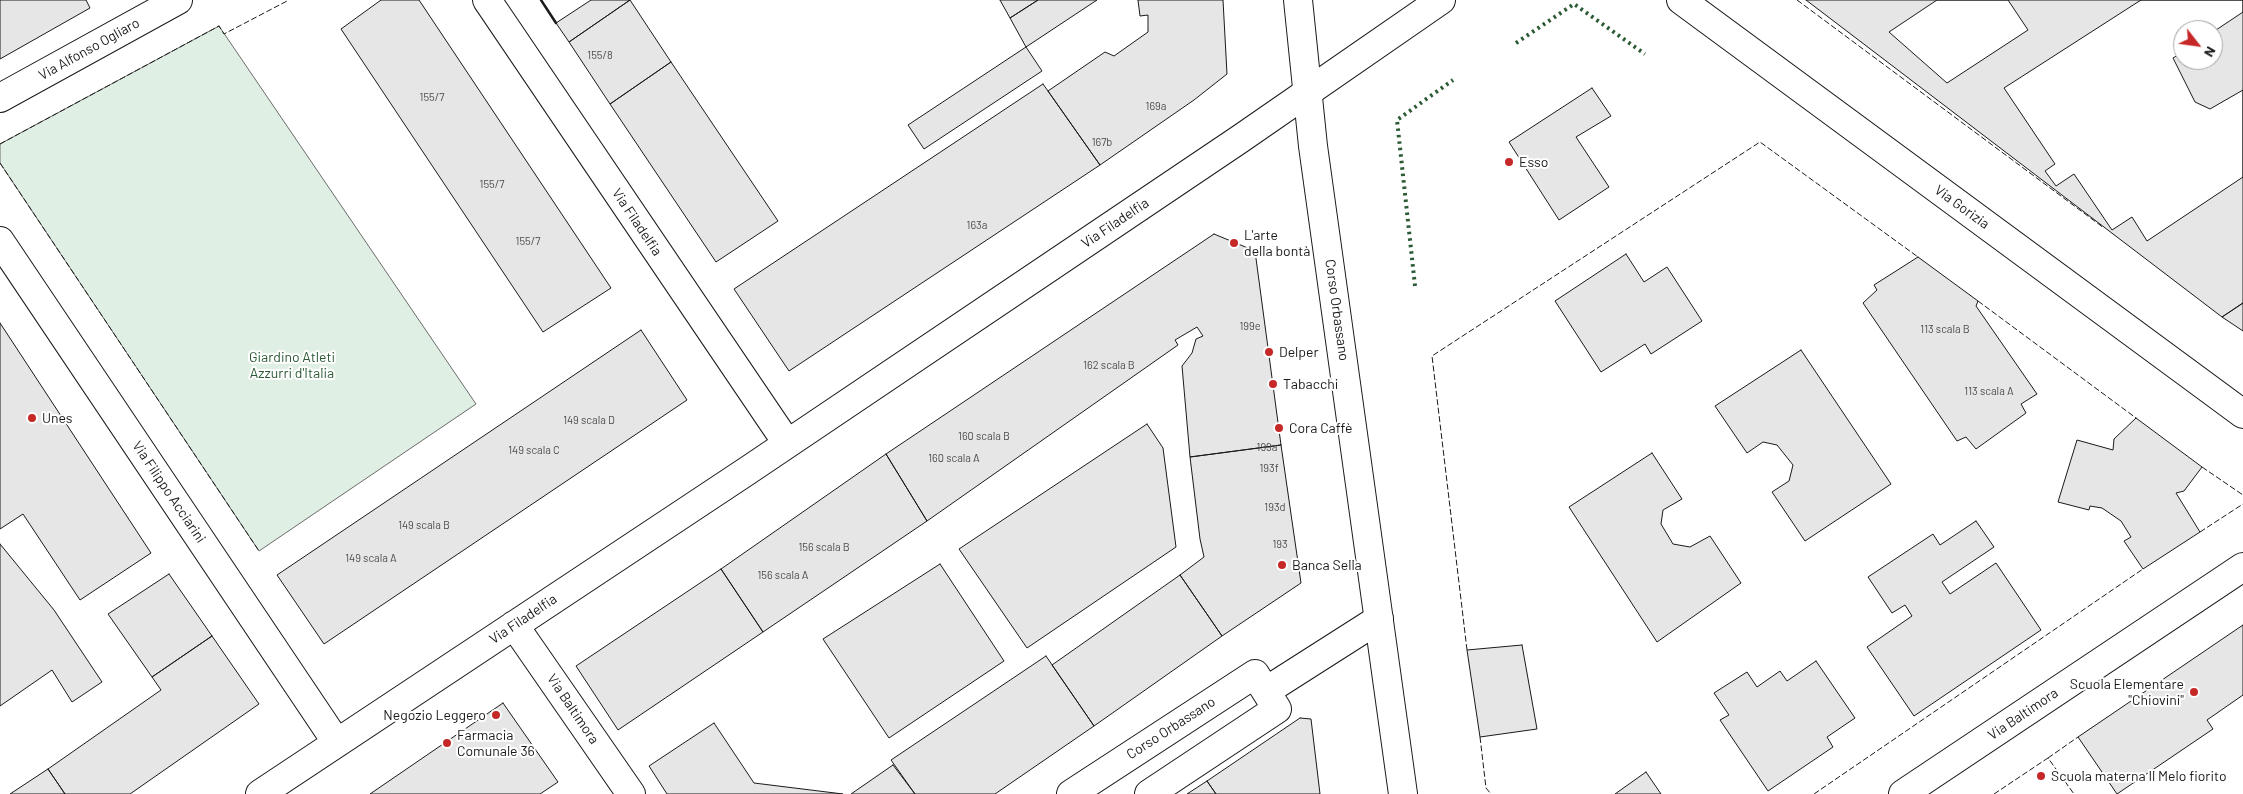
<!DOCTYPE html>
<meta charset="utf-8">
<style>
body{margin:0}
#map{position:relative;width:2243px;height:794px;overflow:hidden;background:#fff;font-family:Barlow,sans-serif}
canvas{display:block}
.north{position:absolute;left:2173px;top:20px;width:50px;height:50px;box-sizing:border-box;background:#fff;border:1px solid #a3a3a3;border-radius:50%;rotate:120deg;font-size:14px;font-weight:700;line-height:20px;text-align:center;color:#1a1a1a}
.north::after{content:'';display:block;margin:auto;width:18px;height:22px;background:#c62828;clip-path:polygon(50% 0,100% 100%,50% 72%,0 100%)}
</style>
<div id="map">
<canvas width="2243" height="794"></canvas>
<div class="north">N</div>
</div>
<script>
const ctx = document.querySelector('canvas').getContext('2d');
ctx.lineJoin = 'round';
function fillPath(path, color) { ctx.fillStyle = color; ctx.fill(path, 'evenodd'); }
const toPath = rows => new Path2D(rows.map(r => 'M' + r).join(''));
function trace(path, color, width, dash) { ctx.strokeStyle = color; ctx.lineWidth = width; ctx.lineCap = dash ? 'butt' : 'round'; ctx.setLineDash(dash || []); ctx.stroke(path); }
function drawText(font, color, halo, rows, align = 'center') {
  ctx.font = font + ' Barlow,sans-serif'; ctx.lineWidth = 4; ctx.setLineDash([]); ctx.textBaseline = 'middle'; ctx.strokeStyle = halo; ctx.fillStyle = color; for (const [text, x, y, turn = 0] of rows) {
    ctx.save(); ctx.translate(x, y); ctx.rotate((+turn || 0) * Math.PI / 180); ctx.textAlign = isNaN(turn) ? turn : align; if (halo) ctx.strokeText(text, 0, 0); ctx.fillText(text, 0, 0); ctx.restore();
  }
}
const green = toPath([
 [219,26,476,404,259,551,0,163,0,144,219,26]
]);
fillPath(green, '#e0efe3');
trace(green, '#6a6a6a', 1);
const building = toPath([
 [0,0,86,0,90,8,0,59,0,0],
 [381,0,419,0,611,288,543,332,341,29,381,0],
 [591,0,630,0,569,42,556,23,591,0],
 [630,0,671,62,610,104,569,42,630,0],
 [1000,0,1038,0,1010,18,1000,0],
 [1038,0,1097,0,1026,47,1010,18,1038,0],
 [1138,0,1223,0,1227,74,1194,100,1100,165,1048,91,1105,52,1114,56,1148,32,1148,15,1140,16,1138,0],
 [1806,0,2243,0,2243,303,2222,317,1806,0],
 [2183,30,2213,30,2213,60,2183,60,2183,30],
 [1937,0,2008,0,2028,30,1947,83,1889,32,1937,0],
 [2141,0,2243,0,2243,12,2213,32,2183,30,2183,52,2173,58,2195,102,2210,109,2243,90,2243,177,2147,241,2132,217,2112,230,2074,174,2056,186,2045,171,2055,164,2004,88,2141,0],
 [1026,47,1042,71,924,149,908,125,1026,47],
 [671,62,778,221,716,262,610,104,671,62],
 [1043,84,1100,165,789,371,734,289,1043,84],
 [1592,88,1611,116,1576,137,1609,187,1559,220,1509,142,1592,88],
 [1214,234,1255,251,1281,445,1190,457,1182,366,1192,353,1196,339,1203,336,1197,327,1175,340,1178,345,927,521,886,454,1214,234],
 [1626,254,1644,282,1667,267,1702,321,1651,354,1645,344,1601,372,1555,301,1626,254],
 [1918,257,1978,301,1976,306,2037,394,2021,404,2026,413,1976,449,1966,437,1957,441,1863,303,1877,290,1874,285,1918,257],
 [2243,303,2243,331,2222,317,2243,303],
 [0,323,151,553,80,600,23,514,0,529,0,323],
 [641,330,687,400,324,644,277,575,641,330],
 [1801,350,1891,484,1805,541,1772,492,1789,481,1793,465,1777,445,1763,442,1747,453,1715,406,1801,350],
 [2136,418,2202,467,2184,491,2176,493,2200,532,2143,569,2124,541,2131,537,2121,521,2102,508,2090,506,2089,510,2058,502,2077,440,2113,450,2114,439,2136,418],
 [1147,424,1163,448,1176,547,1027,648,959,549,1147,424],
 [1281,445,1301,583,1222,636,1180,575,1204,557,1200,539,1190,457,1281,445],
 [1652,453,1682,499,1663,510,1661,524,1673,544,1690,547,1710,536,1741,583,1657,642,1569,507,1652,453],
 [886,454,927,521,763,632,721,569,886,454],
 [1976,521,1994,547,1942,582,1950,594,1996,563,2041,630,1914,716,1867,647,1912,616,1905,605,1892,613,1868,577,1933,534,1940,545,1976,521],
 [0,544,54,610,102,682,72,702,52,670,0,706,0,544],
 [940,564,1004,661,889,738,823,639,940,564],
 [721,569,763,632,618,730,576,666,721,569],
 [169,574,212,636,152,677,108,614,169,574],
 [1180,575,1222,636,1094,726,1052,665,1180,575],
 [2243,625,2243,695,2207,720,2213,729,2117,794,2078,737,2243,625],
 [212,636,259,704,130,794,65,794,48,769,161,690,152,677,212,636],
 [1522,645,1537,729,1480,737,1467,650,1522,645],
 [1046,656,1094,726,995,794,915,794,891,760,1046,656],
 [1816,661,1855,718,1827,737,1833,747,1768,791,1720,720,1729,715,1714,693,1747,672,1757,687,1780,671,1787,681,1816,661],
 [503,703,558,782,540,794,370,794,503,703],
 [1300,718,1311,719,1320,794,1216,794,1207,781,1300,718],
 [714,723,754,783,843,794,667,794,649,766,714,723],
 [893,765,915,794,851,794,893,765],
 [48,769,65,794,10,794,48,769],
 [1646,772,1661,794,1615,794,1646,772],
 [1207,781,1216,794,1187,794,1207,781]
]);
fillPath(building, '#e6e6e6');
trace(building, '#1a1a1a', 1);
const minor = toPath([
 [487,0,787,443],
 [1681,0,2243,414],
 [0,98,178,0],
 [0,241,337,743],
 [514,625,631,794],
 [1266,691,1379,619],
 [260,794,747,471,1240,139,1441,0],
 [1071,794,1255,674,1277,709,1149,794],
 [1903,794,2243,567]
]);
const major = toPath([
 [1298,0,1313,146,1403,794]
]);
trace(minor, '#1a1a1a', 30);
trace(major, '#1a1a1a', 30);
trace(minor, '#fff', 28);
trace(major, '#fff', 28);
trace(toPath([
 [1516,43,1574,4,1645,54],
 [1415,286,1397,120,1453,80]
]), '#2b5a34', 4, [2.5, 4]);
trace(toPath([
 [1797,0,2104,228],
 [0,144,219,26,224,34,289,0],
 [0,163,259,551],
 [1978,301,2136,418],
 [2202,467,2243,495],
 [2200,532,2243,504],
 [1467,650,1432,356,1760,142,1918,257],
 [1480,737,1486,788,1491,794],
 [2048,758,2078,737],
 [1814,794,2143,569],
 [1994,794,2048,758,2074,794]
]), '#1a1a1a', 1, [6, 2.5]);
trace(toPath([
 [541,0,556,23]
]), '#1a1a1a', 2.5);
for (const [x, y, r, color] of [
 [1509,162,5,"#c62828"],
 [1234,243,5,"#c62828"],
 [1269,352,5,"#c62828"],
 [1273,384,5,"#c62828"],
 [32,418,5,"#c62828"],
 [1279,428,5,"#c62828"],
 [1282,565,5,"#c62828"],
 [2194,692,5,"#c62828"],
 [496,715,5,"#c62828"],
 [447,743,5,"#c62828"],
 [2041,776,5,"#c62828"]
]) { const dot = new Path2D(); dot.arc(x, y, r, 0, 2 * Math.PI); ctx.fillStyle = color; ctx.fill(dot); trace(dot, '#fff', 2); }
drawText('11px', '#4d4d4d', null, [
 ["155/8",600,55],
 ["155/7",432,97],
 ["169a",1156,106],
 ["167b",1102,142],
 ["155/7",492,184],
 ["163a",977,225],
 ["155/7",528,241],
 ["199e",1250,326],
 ["113 scala B",1945,329],
 ["162 scala B",1109,365],
 ["113 scala A",1989,391],
 ["149 scala D",589,420],
 ["160 scala B",984,436],
 ["199a",1267,447],
 ["149 scala C",534,450],
 ["160 scala A",954,458],
 ["193f",1269,468],
 ["193d",1275,507],
 ["149 scala B",424,525],
 ["193",1280,544],
 ["156 scala B",824,547],
 ["149 scala A",371,558],
 ["156 scala A",783,575]
]);
drawText('14px', '#1a1a1a', '#fff', [
 ["Via Alfonso Ogliaro",89,49,-29],
 ["Via Gorizia",1962,207,36],
 ["Via Filadelfia",637,222,56],
 ["Via Filadelfia",1115,223,-34],
 ["Corso Orbassano",1337,310,82],
 ["Via Filippo Acciarini",169,492,56],
 ["Via Filadelfia",523,619,-34],
 ["Via Baltimora",573,709,56],
 ["Via Baltimora",2023,714,-34],
 ["Corso Orbassano",1171,728,-33]
]);
drawText('14px', '#1a1a1a', '#fff', [
 ["Esso",1519,162],
 ["L'arte",1244,235],
 ["della bontà",1244,251],
 ["Delper",1279,352],
 ["Tabacchi",1283,384],
 ["Unes",42,418],
 ["Cora Caffè",1289,428],
 ["Banca Sella",1292,565],
 ["Scuola Elementare",2184,684,"right"],
 ["\"Chiovini\"",2184,700,"right"],
 ["Negozio Leggero",486,715,"right"],
 ["Farmacia",457,735],
 ["Comunale 36",457,751],
 ["Scuola materna Il Melo fiorito",2051,776]
], 'left');
drawText('14px', '#2b5a34', '#fff', [
 ["Giardino Atleti",292,357],
 ["Azzurri d'Italia",292,373]
]);
</script>
